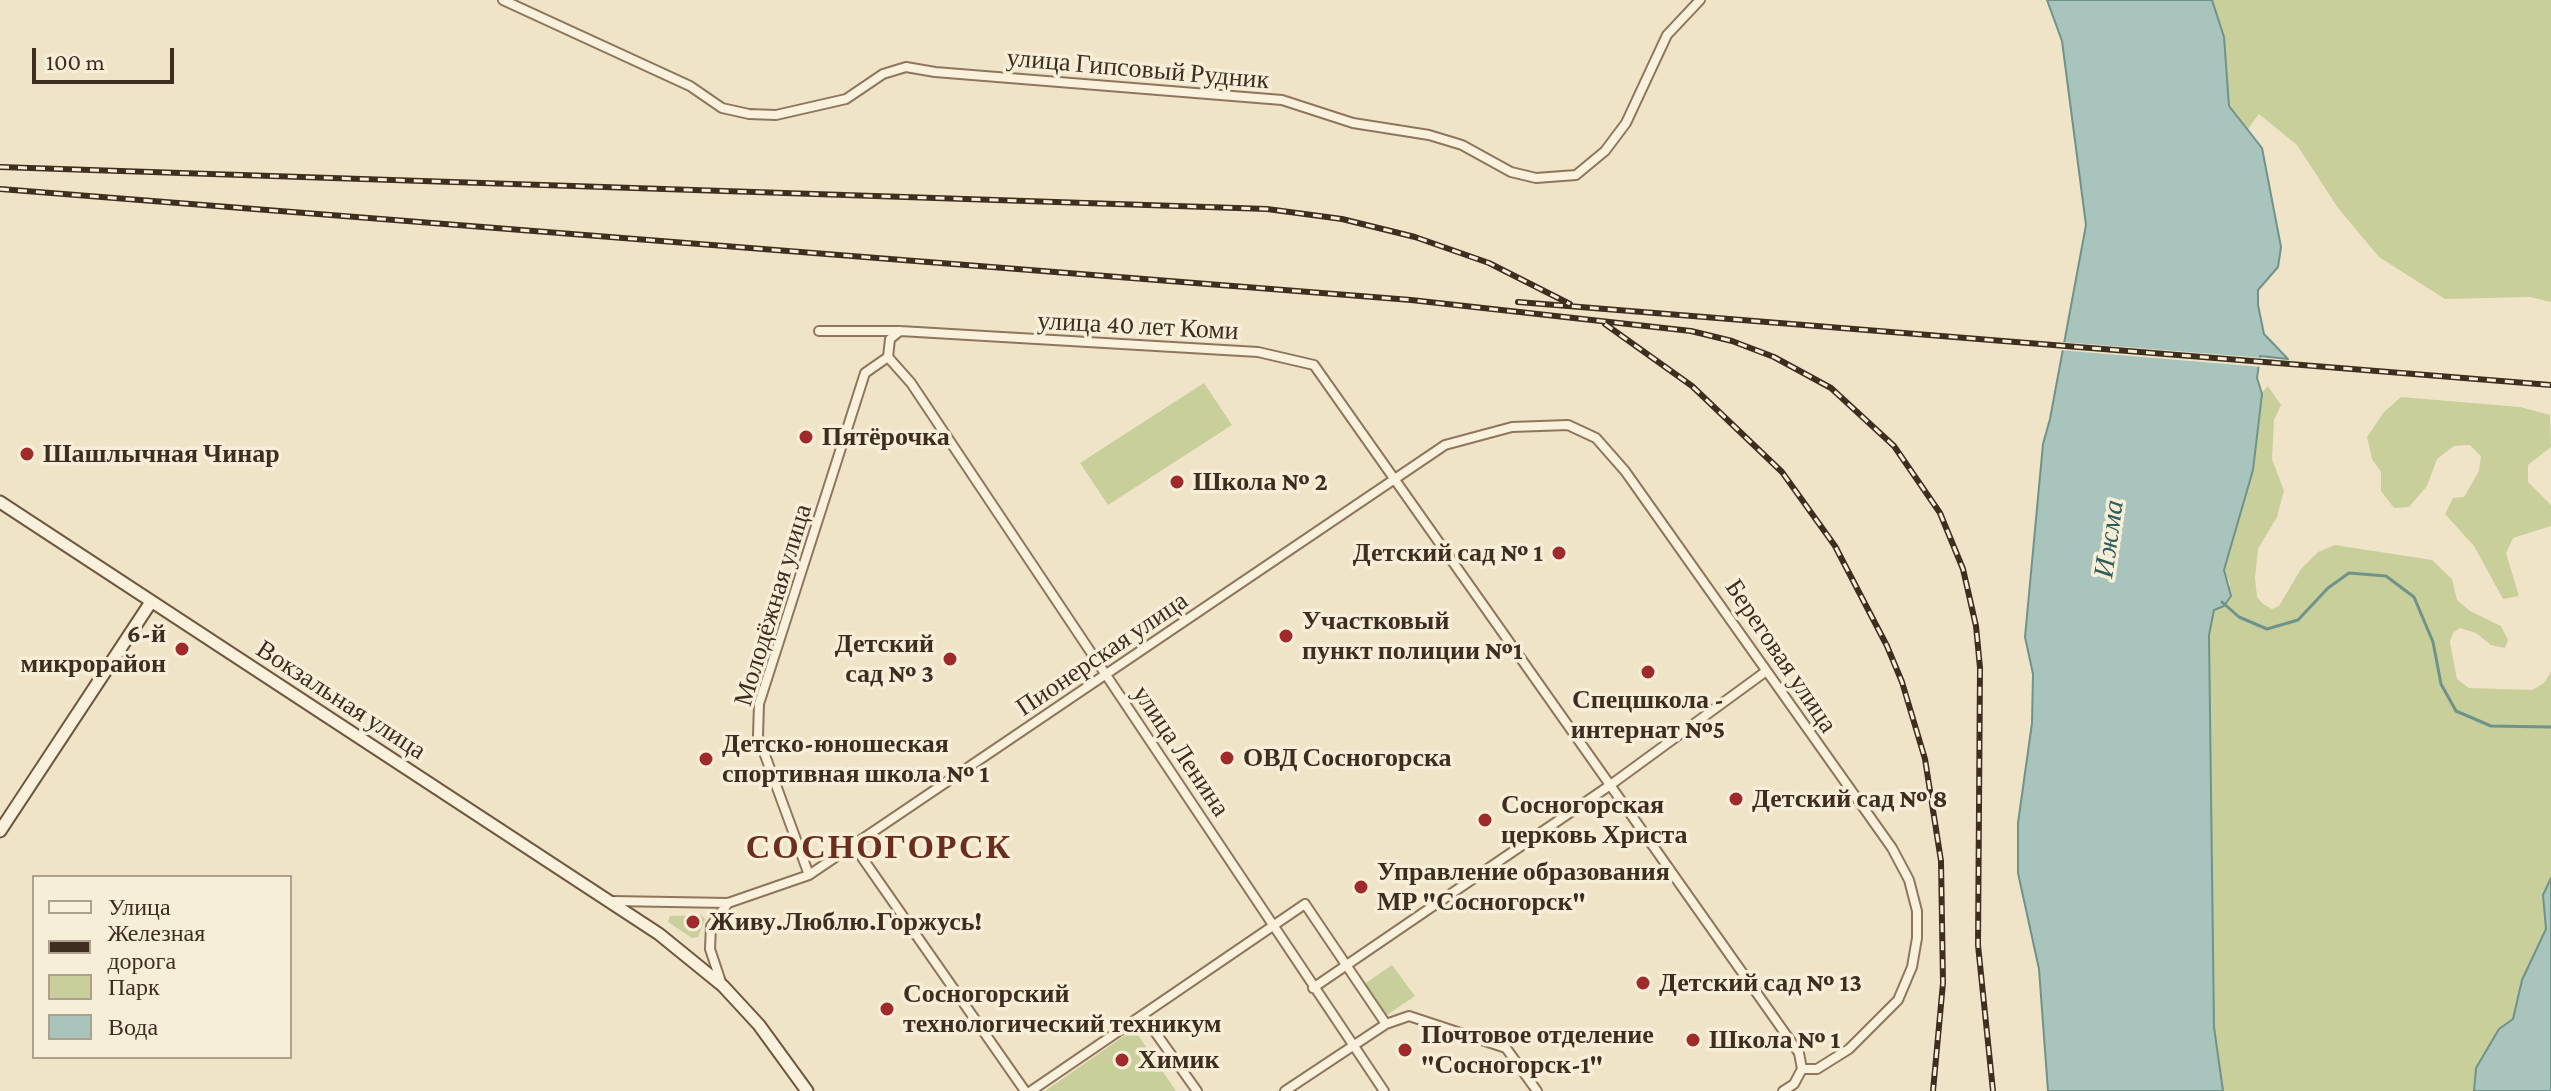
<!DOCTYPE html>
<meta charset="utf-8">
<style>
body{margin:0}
#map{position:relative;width:2551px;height:1091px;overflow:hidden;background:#f0e4c8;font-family:"Crimson Pro",serif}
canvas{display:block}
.legend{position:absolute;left:32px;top:875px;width:260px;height:184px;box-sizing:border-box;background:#f7eed8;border:2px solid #ada18e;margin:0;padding:10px 14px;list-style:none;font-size:24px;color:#3d2e20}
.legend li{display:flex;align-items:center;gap:16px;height:40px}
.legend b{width:40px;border:2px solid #ada18e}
.scale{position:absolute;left:32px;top:48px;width:142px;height:36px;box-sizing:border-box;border:4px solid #3d2e20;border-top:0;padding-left:10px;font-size:24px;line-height:28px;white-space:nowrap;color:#3d2e20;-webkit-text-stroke:6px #f7eed8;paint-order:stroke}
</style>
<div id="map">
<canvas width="2551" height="1091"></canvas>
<ul class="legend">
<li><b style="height:10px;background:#faf1dc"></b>Улица</li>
<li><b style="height:10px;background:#3d2e20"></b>Железная дорога</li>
<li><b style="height:22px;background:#c9cf9b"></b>Парк</li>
<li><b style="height:22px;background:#a9c4bc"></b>Вода</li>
</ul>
<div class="scale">100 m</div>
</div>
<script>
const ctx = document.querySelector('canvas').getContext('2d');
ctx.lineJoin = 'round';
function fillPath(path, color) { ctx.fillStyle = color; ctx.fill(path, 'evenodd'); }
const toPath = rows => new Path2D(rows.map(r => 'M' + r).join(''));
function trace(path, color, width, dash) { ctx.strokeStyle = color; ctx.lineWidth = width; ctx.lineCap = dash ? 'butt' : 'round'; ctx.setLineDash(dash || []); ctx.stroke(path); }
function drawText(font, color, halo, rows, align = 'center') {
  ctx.font = font + ' "Crimson Pro",serif'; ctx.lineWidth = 7; ctx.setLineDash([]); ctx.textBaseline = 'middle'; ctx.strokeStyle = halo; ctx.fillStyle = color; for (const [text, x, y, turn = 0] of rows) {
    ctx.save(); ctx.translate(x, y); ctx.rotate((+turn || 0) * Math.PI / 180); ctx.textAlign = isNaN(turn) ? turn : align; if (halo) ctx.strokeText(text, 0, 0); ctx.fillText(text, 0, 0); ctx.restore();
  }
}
fillPath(toPath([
 [2212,0,2551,0,2551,302,2530,297,2445,299,2379,257,2338,208,2297,145,2259,114,2248,129,2229,106,2224,37],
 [1204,383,1232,425,1108,505,1080,463],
 [2268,386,2281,405,2274,420,2272,459,2284,491,2277,517,2258,549,2255,578,2257,597,2263,604,2272,609,2279,606,2301,569,2318,552,2335,545,2432,560,2452,579,2457,600,2470,611,2501,626,2508,640,2505,648,2491,645,2476,633,2460,628,2453,633,2450,642,2457,679,2469,688,2532,690,2544,683,2551,672,2551,878,2543,895,2546,929,2522,980,2513,1019,2499,1029,2476,1068,2474,1091,2223,1091,2214,1027,2209,635,2214,610,2224,606,2230,584,2224,570,2226,553,2253,470,2259,396],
 [2401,397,2520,407,2550,415,2551,447,2528,465,2528,482,2551,505,2551,526,2513,538,2506,553,2519,596,2503,599,2474,546,2445,514,2453,498,2464,497,2479,471,2481,456,2470,445,2454,446,2437,459,2427,486,2409,507,2394,508,2381,491,2381,472,2372,459,2367,437,2384,412],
 [701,915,705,919,698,937,692,938,668,922,670,916],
 [1392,965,1415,996,1384,1017,1363,985],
 [1134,1029,1176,1091,1045,1091]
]), '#c9cf9b');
const water = toPath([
 [2047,0,2212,0,2224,37,2229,106,2262,148,2281,247,2278,267,2258,290,2258,305,2264,334,2288,359,2260,356,2257,378,2262,394,2253,470,2224,570,2231,596,2224,606,2214,610,2209,635,2214,1027,2223,1091,2048,1091,2039,969,2018,873,2018,823,2032,723,2033,674,2025,637,2043,444,2050,419,2086,225,2062,41,2047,0],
 [2551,878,2551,1091,2474,1091,2476,1068,2499,1029,2513,1019,2522,980,2546,929,2543,895,2551,878]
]);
fillPath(water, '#a9c4bc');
trace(water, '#6f938a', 2);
fillPath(toPath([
 [2061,342,2264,358,2262,367,2059,350]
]), '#f0e4c8');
trace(toPath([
 [2222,602,2239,617,2267,629,2298,620,2328,588,2349,573,2386,576,2414,597,2433,642,2441,684,2456,711,2491,726,2551,727]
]), '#6f938a', 3);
const street = toPath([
 [503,0,690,86,722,108,749,114,776,115,846,99,883,74,906,67,935,72,1282,100,1353,123,1429,135,1462,145,1511,172,1536,178,1576,175,1605,151,1626,123,1667,35,1700,0],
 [819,331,900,331,1258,352,1314,365,1799,1053,1802,1069],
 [888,357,911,383,1384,1091],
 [888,357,890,339,900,331],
 [854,846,1025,1091],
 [809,875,758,736,759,704,865,373,888,357],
 [612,901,728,903,809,875,1445,445,1512,427,1568,425,1596,438,1625,471,1892,848,1909,880,1917,911,1917,938,1912,967,1898,1000,1849,1049,1817,1069,1802,1069],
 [722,985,710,949,711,926,728,903],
 [1313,988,1609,786,1765,672],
 [1143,1015,1197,1091],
 [1031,1091,1305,904,1386,1024],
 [1285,1091,1386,1024,1409,1016,1506,1048,1537,1091],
 [1783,1091,1794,1084,1802,1069]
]);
const secondary = toPath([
 [0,502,659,934,723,986,759,1025,807,1091],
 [0,831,151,602]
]);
trace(street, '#8d765c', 12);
trace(secondary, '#6f573f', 15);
trace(street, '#faf1dc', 8);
trace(secondary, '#faf1dc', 11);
const rail = toPath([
 [0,167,1267,209,1342,219,1415,237,1489,263,1570,304],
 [0,189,1411,300,1691,331,1732,341,1774,357,1831,388,1894,446,1940,513,1963,569,1976,626,1980,668,1978,945,1993,1091],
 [1518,302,2551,385],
 [1605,324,1692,386,1782,472,1835,546,1887,646,1902,682,1925,759,1941,861,1943,983,1933,1091]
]);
trace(rail, '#3d2e20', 6);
trace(rail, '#f7eed8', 3, [9]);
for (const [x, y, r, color] of [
 [806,437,8,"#9e2a2b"],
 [27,454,8,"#9e2a2b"],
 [1177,482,8,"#9e2a2b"],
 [1559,553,8,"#9e2a2b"],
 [1286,636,8,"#9e2a2b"],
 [182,649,8,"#9e2a2b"],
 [950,659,8,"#9e2a2b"],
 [1648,672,8,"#9e2a2b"],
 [1227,758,8,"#9e2a2b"],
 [706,759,8,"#9e2a2b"],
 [1736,799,8,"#9e2a2b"],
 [1485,820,8,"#9e2a2b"],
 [1361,887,8,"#9e2a2b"],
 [693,922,8,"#9e2a2b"],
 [1643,983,8,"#9e2a2b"],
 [887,1009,8,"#9e2a2b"],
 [1693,1040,8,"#9e2a2b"],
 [1405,1050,8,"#9e2a2b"],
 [1122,1060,8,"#9e2a2b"]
]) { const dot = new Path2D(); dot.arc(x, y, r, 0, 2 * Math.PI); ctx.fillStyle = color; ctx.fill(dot); trace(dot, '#f7eed8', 3); }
drawText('26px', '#3d2e20', '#f7eed8', [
 ["улица Гипсовый Рудник",1138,69,5],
 ["улица 40 лет Коми",1138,326,3],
 ["Молодёжная улица",773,605,-73],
 ["Пионерская улица",1102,654,-34],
 ["Береговая улица",1781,656,56],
 ["Вокзальная улица",341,700,33],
 ["улица Ленина",1181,751,56]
]);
drawText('bold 26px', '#3d2e20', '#f7eed8', [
 ["Пятёрочка",822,437],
 ["Шашлычная Чинар",43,454],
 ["Школа № 2",1193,482],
 ["Детский сад № 1",1543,553,"right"],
 ["Участковый",1302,621],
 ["пункт полиции №1",1302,651],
 ["6-й",166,634,"right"],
 ["микрорайон",166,664,"right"],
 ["Детский",934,644,"right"],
 ["сад № 3",934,674,"right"],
 ["Спецшкола -",1648,700,"center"],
 ["интернат №5",1648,730,"center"],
 ["Детско-юношеская",722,744],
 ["спортивная школа № 1",722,774],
 ["ОВД Сосногорска",1243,758],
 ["Детский сад № 8",1752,799],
 ["Сосногорская",1501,805],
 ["церковь Христа",1501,835],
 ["Управление образования",1377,872],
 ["МР \"Сосногорск\"",1377,902],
 ["Живу.Люблю.Горжусь!",709,922],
 ["Детский сад № 13",1659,983],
 ["Сосногорский",903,994],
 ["технологический техникум",903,1024],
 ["Почтовое отделение",1421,1035],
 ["\"Сосногорск-1\"",1421,1065],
 ["Школа № 1",1709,1040],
 ["Химик",1138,1060]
], 'left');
drawText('italic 28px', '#2f5d5a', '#f7eed8', [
 ["Ижма",2109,539,-82]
]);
ctx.letterSpacing = '2px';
drawText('bold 34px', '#6b2e1e', '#f7eed8', [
 ["СОСНОГОРСК",879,848]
]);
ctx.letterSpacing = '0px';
</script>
